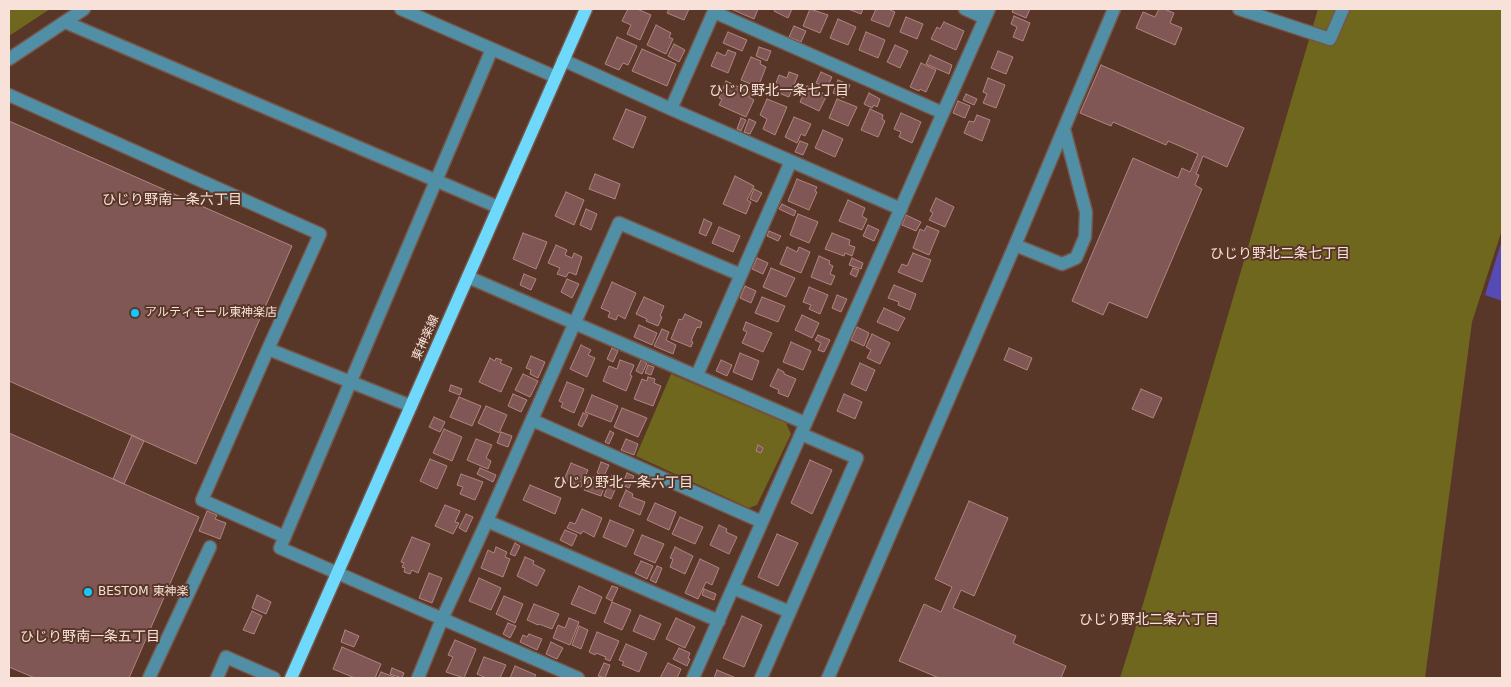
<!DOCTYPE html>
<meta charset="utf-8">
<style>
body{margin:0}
#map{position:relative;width:1511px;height:687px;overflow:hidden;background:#593728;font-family:"DejaVu Sans",sans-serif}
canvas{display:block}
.frame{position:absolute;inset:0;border:10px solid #f8e1d8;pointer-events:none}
</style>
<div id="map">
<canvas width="1511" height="687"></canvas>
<div class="frame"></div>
</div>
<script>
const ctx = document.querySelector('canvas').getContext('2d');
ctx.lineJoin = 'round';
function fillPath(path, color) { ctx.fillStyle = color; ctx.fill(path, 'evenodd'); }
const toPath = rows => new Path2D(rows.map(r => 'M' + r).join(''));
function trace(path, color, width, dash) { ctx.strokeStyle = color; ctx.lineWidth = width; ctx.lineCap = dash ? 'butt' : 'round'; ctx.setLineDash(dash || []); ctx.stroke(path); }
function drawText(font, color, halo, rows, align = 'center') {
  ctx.font = font + ' "DejaVu Sans","Noto Sans JP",sans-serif'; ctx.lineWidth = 4; ctx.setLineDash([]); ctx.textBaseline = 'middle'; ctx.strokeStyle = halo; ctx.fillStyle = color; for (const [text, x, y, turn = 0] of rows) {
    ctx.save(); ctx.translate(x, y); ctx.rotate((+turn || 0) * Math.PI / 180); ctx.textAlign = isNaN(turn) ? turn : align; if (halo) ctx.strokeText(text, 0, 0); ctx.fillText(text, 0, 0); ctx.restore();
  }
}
fillPath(toPath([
 [9,9,50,9,9,36],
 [1318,9,1502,9,1502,230,1472,322,1425,678,1120,678,1143,604],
 [671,374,786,423,791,434,757,505,749,508,636,456]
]), '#6f671e');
fillPath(toPath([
 [1502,240,1502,301,1485,295]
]), '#564bb5');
const building = toPath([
 [628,9,637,9,651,15,640,40,627,34,631,25,622,21,628,9],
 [669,9,689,9,684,20,667,13,669,9],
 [731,9,758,9,754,19,731,9],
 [775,9,792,9,788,18,774,11,775,9],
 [810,9,828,15,820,33,803,26,810,9],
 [848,9,863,9,861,14,848,9],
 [876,9,888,9,895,12,889,27,871,20,876,9],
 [1013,9,1030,9,1026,18,1012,12,1013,9],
 [1159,9,1164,9,1174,13,1170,23,1182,28,1175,45,1136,28,1143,12,1155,17,1159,9],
 [1014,16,1030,23,1023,41,1013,37,1017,27,1011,24,1014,16],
 [906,17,923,24,917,39,900,32,906,17],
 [838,19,856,27,848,45,830,38,838,19],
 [944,22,964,31,956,50,931,39,937,27,940,29,944,22],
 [656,25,671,33,669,37,673,39,666,54,647,45,656,25],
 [794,26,806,31,801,42,789,37,794,26],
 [728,32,747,40,742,51,723,43,728,32],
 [866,32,885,40,878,58,859,50,866,32],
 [617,37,637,46,628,65,623,63,619,70,605,64,617,37],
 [674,44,685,50,679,62,668,56,674,44],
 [895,45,908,51,900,68,887,62,895,45],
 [759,47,771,51,767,61,756,56,759,47],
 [642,49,676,64,667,86,632,71,642,49],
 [728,50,736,53,728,73,711,66,717,52,725,56,728,50],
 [998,51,1013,57,1006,74,991,68,998,51],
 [930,55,952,65,949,74,926,64,930,55],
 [751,57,761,61,760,64,766,67,758,87,741,80,751,57],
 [921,63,936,70,926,92,920,89,919,91,910,87,921,63],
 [1101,65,1244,128,1227,167,1203,156,1196,174,1199,175,1195,185,1202,189,1147,318,1109,302,1103,315,1072,301,1133,158,1178,178,1182,168,1190,172,1198,154,1168,141,1166,145,1113,122,1111,126,1080,113,1101,65],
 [789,72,798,75,789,97,773,91,779,75,787,78,789,72],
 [821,72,832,77,827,88,816,83,821,72],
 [988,78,1005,85,996,108,983,103,987,94,983,92,988,78],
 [838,80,850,85,844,98,833,93,838,80],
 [726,81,751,93,749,97,754,100,746,117,719,105,722,99,719,98,726,81],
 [807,86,827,95,819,111,800,102,807,86],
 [869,93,880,99,877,107,874,105,872,108,864,104,869,93],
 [966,94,977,99,974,105,963,100,966,94],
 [767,99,787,107,775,135,763,129,767,119,760,115,767,99],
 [837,99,857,107,848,126,829,118,837,99],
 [958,101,970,106,965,118,953,113,958,101],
 [626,109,646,117,633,148,613,139,626,109],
 [870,109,883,115,882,119,885,121,878,137,861,130,870,109],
 [901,113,921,122,912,143,899,137,901,132,894,129,901,113],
 [977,115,990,120,982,141,964,133,969,121,974,122,977,115],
 [794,117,811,124,805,136,801,134,797,143,785,137,794,117],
 [741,118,746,120,741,131,737,129,741,118],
 [749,119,756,122,750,134,744,132,749,119],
 [9,121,292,246,196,464,9,381,9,121],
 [823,130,843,139,835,157,815,148,823,130],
 [800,141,808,144,803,155,795,152,800,141],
 [595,174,620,184,615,199,589,189,595,174],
 [735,176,754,186,747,200,751,202,746,214,723,204,735,176],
 [797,179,817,187,815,191,817,192,809,210,788,201,797,179],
 [754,189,762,193,757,202,750,199,754,189],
 [566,192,584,200,574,225,555,216,566,192],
 [936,198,954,207,945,227,929,220,933,213,930,211,936,198],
 [848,200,865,208,862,216,867,219,862,230,839,221,848,200],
 [782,204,796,211,794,216,779,209,782,204],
 [586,209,597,214,591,230,580,225,586,209],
 [798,214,818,222,809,243,790,235,798,214],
 [906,215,921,222,916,231,902,225,906,215],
 [704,219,712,223,706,236,699,233,704,219],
 [868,225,879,230,874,241,863,236,868,225],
 [927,226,939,231,929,255,913,248,920,229,924,231,927,226],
 [719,227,740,236,733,252,712,243,719,227],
 [769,231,781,236,778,241,767,236,769,231],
 [523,233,547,242,536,269,513,259,523,233],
 [832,233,850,240,849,245,855,247,852,256,845,253,844,256,825,249,832,233],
 [556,245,567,250,565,255,572,258,574,253,582,257,576,275,569,272,566,277,557,274,560,268,548,263,556,245],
 [787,247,797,252,799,247,810,252,801,273,780,264,787,247],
 [913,253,931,260,922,282,898,272,902,264,907,266,913,253],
 [819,256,830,261,829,264,833,266,830,274,835,276,831,285,811,277,819,256],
 [757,258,768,263,763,274,752,269,757,258],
 [852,258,863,263,861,269,849,265,852,258],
 [771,268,795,278,786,297,763,287,771,268],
 [853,268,859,270,856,277,850,274,853,268],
 [524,274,536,279,531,290,520,285,524,274],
 [567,279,579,284,572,298,561,292,567,279],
 [612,282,636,293,625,319,618,315,616,320,608,317,610,312,601,308,612,282],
 [894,285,916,294,910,310,898,305,899,302,888,298,894,285],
 [745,286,756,291,751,303,740,298,745,286],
 [809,287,828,295,820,314,809,309,811,305,803,302,809,287],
 [837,295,847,299,841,312,832,308,837,295],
 [644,297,664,306,660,316,662,317,658,326,646,321,647,319,636,314,644,297],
 [762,297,785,306,778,322,755,313,762,297],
 [884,308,905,318,898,331,877,322,884,308],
 [685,314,702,322,700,328,697,327,691,341,693,342,691,347,671,339,679,319,682,320,685,314],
 [802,315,819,323,812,338,795,330,802,315],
 [746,322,772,333,763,352,742,343,747,332,743,330,746,322],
 [639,325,657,333,652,345,634,337,639,325],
 [857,327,869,333,864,346,851,340,857,327],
 [662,329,669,332,666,340,676,345,673,354,654,346,662,329],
 [872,334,890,343,880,364,867,358,871,350,866,347,872,334],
 [818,335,830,340,824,352,818,350,821,343,815,340,818,335],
 [791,342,811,351,803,370,783,362,791,342],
 [581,345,591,350,588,355,595,358,587,377,570,369,581,345],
 [612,348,618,351,613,362,607,359,612,348],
 [1009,348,1032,358,1027,370,1004,360,1009,348],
 [740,353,759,361,752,380,733,372,740,353],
 [531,356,545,362,538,378,530,374,531,370,526,368,531,356],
 [490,358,495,361,496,358,502,360,500,363,512,368,501,392,479,382,490,358],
 [620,360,634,365,630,375,632,376,626,391,603,381,609,366,617,369,620,360],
 [641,360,647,363,642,374,636,371,641,360],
 [721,360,732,365,727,376,716,371,721,360],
 [860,363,875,370,866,391,851,384,860,363],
 [648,365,654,367,651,375,645,373,648,365],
 [778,369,784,372,784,374,796,379,788,397,778,393,779,390,770,386,778,369],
 [523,374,538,381,530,397,515,390,523,374],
 [648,377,655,379,654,383,661,386,653,406,634,399,642,379,647,381,648,377],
 [567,382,584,389,574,413,561,407,563,403,559,401,567,382],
 [451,385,462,389,460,395,449,391,451,385],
 [1141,389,1162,398,1153,418,1132,409,1141,389],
 [513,394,527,400,521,412,508,406,513,394],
 [844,394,862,402,855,419,837,411,844,394],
 [592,395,618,406,611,422,585,412,592,395],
 [459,397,481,406,472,426,450,417,459,397],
 [486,406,507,415,499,433,478,423,486,406],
 [622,408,647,418,638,437,614,427,622,408],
 [583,413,588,415,582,427,578,425,583,413],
 [434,417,445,422,440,432,429,427,434,417],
 [444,429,462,437,452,461,433,453,444,429],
 [610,431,614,433,609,444,605,442,610,431],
 [501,432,512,436,508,447,497,443,501,432],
 [9,433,199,517,129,678,35,678,9,667,9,433],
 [132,435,144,441,124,484,113,479,132,435],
 [476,439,492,445,486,458,491,461,488,469,467,460,476,439],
 [626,439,638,444,634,455,621,450,626,439],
 [758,445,763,448,761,453,756,451,758,445],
 [430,459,447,466,437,489,420,481,430,459],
 [810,460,832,470,812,514,791,503,810,460],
 [601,462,609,465,604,476,597,473,601,462],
 [571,463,588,470,581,487,564,480,571,463],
 [480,468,496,475,493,482,477,474,480,468],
 [627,473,634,476,629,488,622,485,627,473],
 [461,474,483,482,475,500,460,494,463,487,457,485,461,474],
 [612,475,620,478,611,499,604,496,612,475],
 [590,476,606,483,601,496,584,490,590,476],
 [530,485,561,498,555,514,523,500,530,485],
 [626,490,633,494,632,497,645,502,640,515,619,506,626,490],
 [969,501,1008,518,974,596,961,590,953,608,1016,636,1013,643,1066,666,1061,678,939,678,899,661,924,604,941,612,952,587,935,579,969,501],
 [655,503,676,512,669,530,647,520,655,503],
 [445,505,460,511,455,522,459,523,453,534,435,526,445,505],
 [582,509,602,518,594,537,583,531,581,534,567,528,570,522,575,524,582,509],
 [207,511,217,515,215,519,226,523,220,539,199,531,207,511],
 [466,514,473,517,466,532,459,528,466,514],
 [680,517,703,527,695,544,672,534,680,517],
 [610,520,634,530,626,547,603,537,610,520],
 [719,525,727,529,726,532,737,537,729,554,710,545,719,525],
 [565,530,577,535,572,546,560,540,565,530],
 [777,534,798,543,778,586,758,577,777,534],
 [642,535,664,544,655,563,634,554,642,535],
 [412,537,430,544,418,573,412,570,410,574,404,572,405,568,402,567,404,563,401,562,412,537],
 [515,543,520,546,515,556,510,554,515,543],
 [496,547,507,552,505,557,510,559,503,577,481,568,488,550,494,553,496,547],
 [675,547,693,556,685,574,670,567,673,559,670,558,675,547],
 [525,557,534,561,533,564,545,570,537,586,517,576,525,557],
 [700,559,719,568,712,585,706,582,698,599,685,593,700,559],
 [641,561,653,566,647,579,635,573,641,561],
 [657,566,662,568,656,583,650,580,657,566],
 [429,573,442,578,432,603,419,598,429,573],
 [479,578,501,588,491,610,469,601,479,578],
 [579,586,602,597,595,614,571,604,579,586],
 [612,586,618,588,612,601,606,598,612,586],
 [704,589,716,594,714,600,702,595,704,589],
 [257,595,271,602,266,614,252,608,257,595],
 [504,596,523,604,515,623,496,614,504,596],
 [612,602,631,610,622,630,604,622,612,602],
 [534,604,559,614,552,629,539,624,538,625,527,620,534,604],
 [252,611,262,616,254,634,243,630,252,611],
 [640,615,661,624,654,640,633,631,640,615],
 [742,616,762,625,744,667,723,658,742,616],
 [569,618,579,622,570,645,553,638,558,625,565,628,569,618],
 [676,618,695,627,685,648,666,639,676,618],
 [508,623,516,626,510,638,503,634,508,623],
 [579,626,588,630,581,649,572,645,579,626],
 [345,630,359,636,354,647,341,642,345,630],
 [597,632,619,641,610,661,605,659,606,657,596,653,595,655,589,652,597,632],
 [529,634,542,639,537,650,520,642,523,635,527,637,529,634],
 [455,640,476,649,464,678,446,672,453,657,448,655,455,640],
 [551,642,563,648,557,659,546,654,551,642],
 [626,644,647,653,639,672,622,665,624,662,619,660,626,644],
 [342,647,381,664,375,678,355,678,333,669,342,647],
 [679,648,690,653,688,658,690,659,687,666,673,659,679,648],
 [484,657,506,665,500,678,486,678,477,674,484,657],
 [604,663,610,665,605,678,598,676,604,663],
 [668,663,681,669,677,678,660,678,668,663],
 [515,666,536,675,534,678,510,678,515,666],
 [392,668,404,673,402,678,390,674,392,668],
 [717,670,736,678,714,678,717,670],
 [381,672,397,678,378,678,381,672]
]);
fillPath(building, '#805754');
trace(building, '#b18481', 1);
const minor = toPath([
 [401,9,556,77],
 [965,9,985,18],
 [1239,9,1330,39,1343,9],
 [714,12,943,113],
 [65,22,498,207],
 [492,49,280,548,578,678],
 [9,59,84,9],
 [563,60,671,109,901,209],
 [9,95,320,234,268,349,411,406],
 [671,109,715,9],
 [1015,245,1062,264,1076,258,1085,237,1086,212,1064,129],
 [468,277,805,423],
 [268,349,202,500,285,537],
 [697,375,791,161],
 [532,420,762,522],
 [487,521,719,621],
 [733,588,790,612],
 [149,678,210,547],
 [217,678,226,657,274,678],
 [418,678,442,619,487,521,619,223,741,275],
 [693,678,989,9],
 [761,678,857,458,801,434],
 [828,678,1015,245,1114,9]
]);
const major = toPath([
 [291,678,586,9]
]);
trace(minor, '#765648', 15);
trace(major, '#765648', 15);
trace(minor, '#518fa6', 12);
trace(major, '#6fd8fd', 12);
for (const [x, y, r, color] of [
 [135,313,5,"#0fcafa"],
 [88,592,5,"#0fcafa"]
]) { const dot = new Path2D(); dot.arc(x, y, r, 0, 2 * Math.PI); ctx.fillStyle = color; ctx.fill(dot); trace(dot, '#593728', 2); }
drawText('12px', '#f8e1d8', '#593728', [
 ["アルティモール東神楽店",145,313],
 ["BESTOM 東神楽",98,592]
], 'left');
drawText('12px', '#f8e1d8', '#593728', [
 ["東神楽線",426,338,-66]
]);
drawText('14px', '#f8e1d8', '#593728', [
 ["ひじり野北一条七丁目",779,91],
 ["ひじり野南一条六丁目",172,200],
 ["ひじり野北二条七丁目",1280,254],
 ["ひじり野北一条六丁目",623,483],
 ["ひじり野北二条六丁目",1149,620],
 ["ひじり野南一条五丁目",90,637]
]);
</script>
